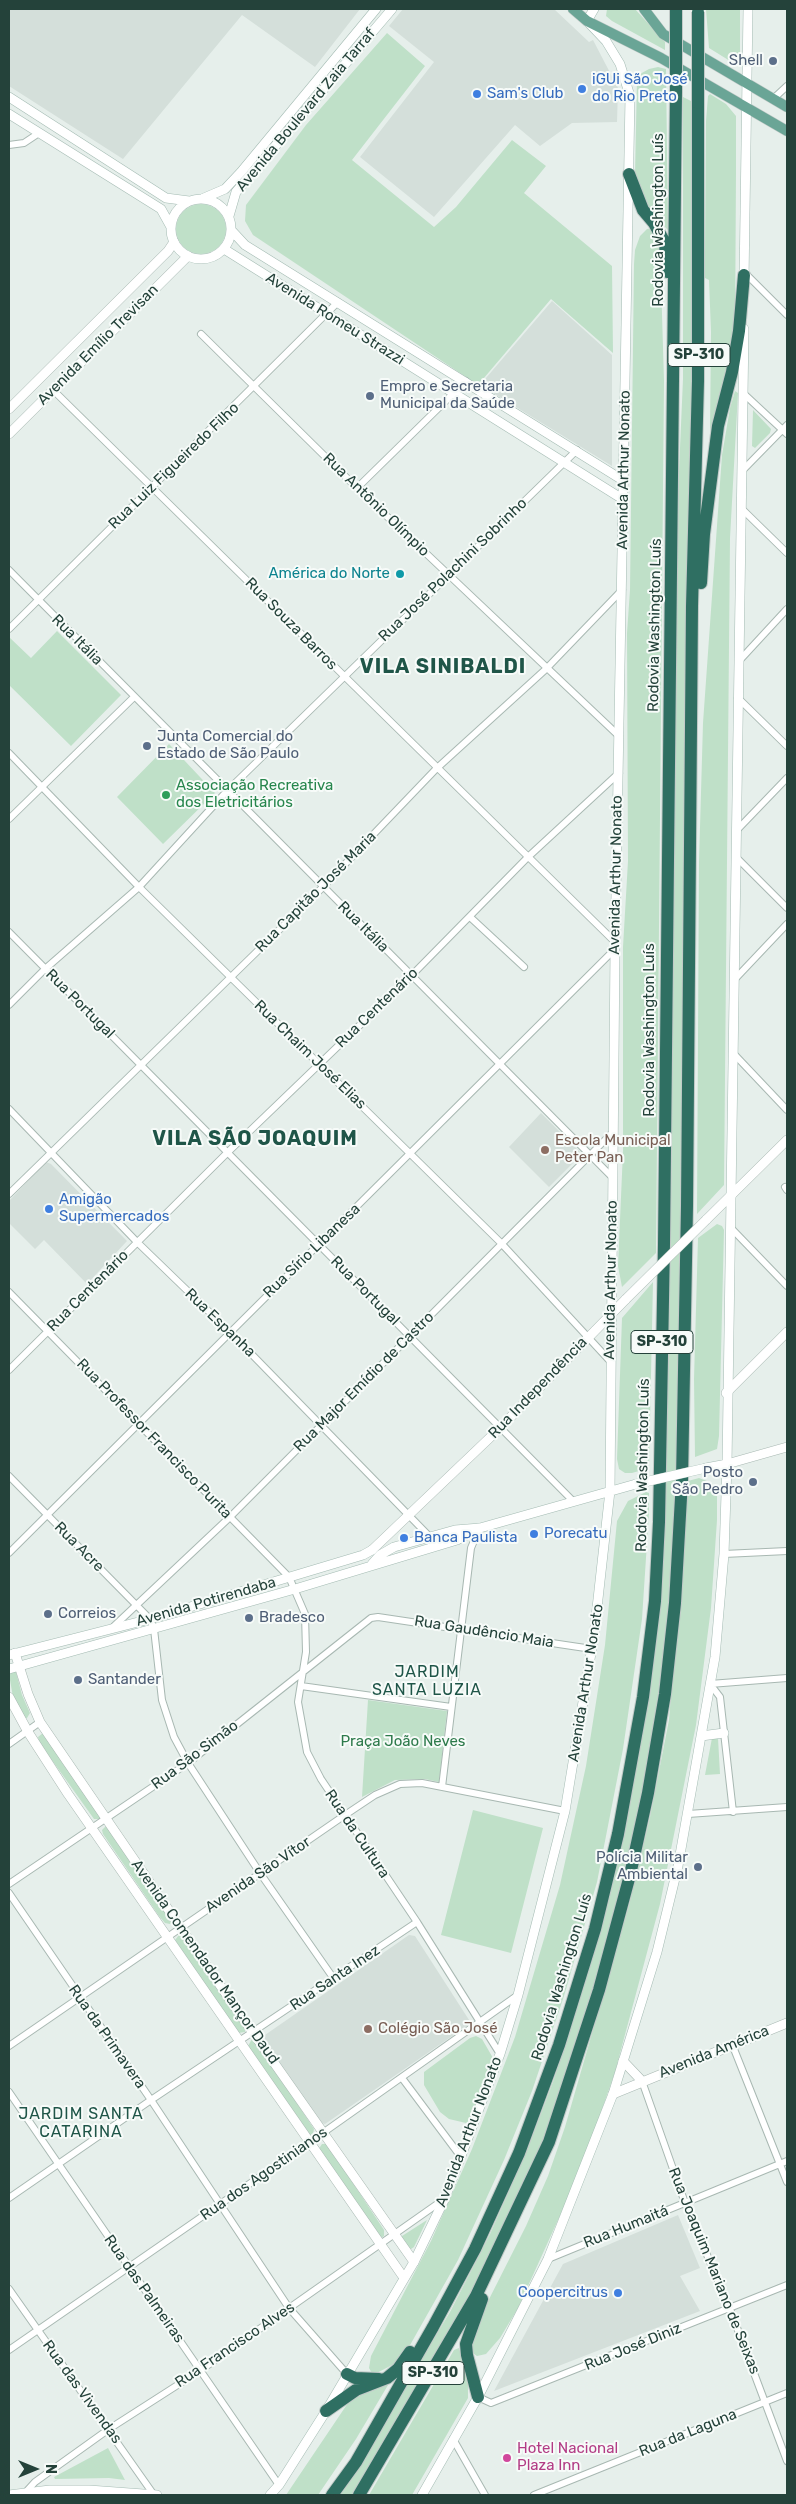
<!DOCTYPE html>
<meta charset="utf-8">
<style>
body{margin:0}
#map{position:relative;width:796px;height:2504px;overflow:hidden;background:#e6efeb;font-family:Rubik,sans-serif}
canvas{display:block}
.frame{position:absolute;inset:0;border:10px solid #24423a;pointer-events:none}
.north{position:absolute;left:10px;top:2444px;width:50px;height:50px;-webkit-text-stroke:4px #f7fbf9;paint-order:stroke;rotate:90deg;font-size:14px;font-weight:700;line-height:20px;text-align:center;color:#24423a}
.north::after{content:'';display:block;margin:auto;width:18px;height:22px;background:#24423a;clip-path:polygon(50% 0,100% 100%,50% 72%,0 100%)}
</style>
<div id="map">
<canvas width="796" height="2504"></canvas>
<div class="frame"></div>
<div class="north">N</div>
</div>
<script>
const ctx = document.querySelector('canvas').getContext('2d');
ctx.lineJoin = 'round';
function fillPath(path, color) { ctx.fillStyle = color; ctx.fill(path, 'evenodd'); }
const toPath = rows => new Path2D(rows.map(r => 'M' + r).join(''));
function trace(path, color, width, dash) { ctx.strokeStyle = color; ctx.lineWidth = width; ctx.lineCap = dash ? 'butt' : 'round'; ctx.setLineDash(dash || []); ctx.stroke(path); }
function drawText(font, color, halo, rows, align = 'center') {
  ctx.font = font + ' Rubik,sans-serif'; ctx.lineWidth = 4; ctx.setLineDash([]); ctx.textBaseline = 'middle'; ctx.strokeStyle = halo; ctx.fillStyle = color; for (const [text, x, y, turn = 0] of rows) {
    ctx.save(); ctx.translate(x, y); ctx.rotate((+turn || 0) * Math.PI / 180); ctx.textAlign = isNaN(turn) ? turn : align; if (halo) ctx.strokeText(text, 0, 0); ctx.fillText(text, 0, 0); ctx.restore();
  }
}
fillPath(toPath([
 [9,9,360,9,315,67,242,15,123,159,9,86],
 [403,9,554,9,589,42,593,40,618,88,617,122,572,123,540,146,515,125,434,217,360,157,434,62,389,26],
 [552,301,612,355,612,466,480,385],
 [541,1113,580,1152,580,1156,549,1187,509,1147],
 [46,1162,51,1164,127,1241,87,1284,44,1240,35,1249,9,1223,9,1201],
 [409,1935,415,1936,471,2023,325,2124,318,2122,265,2040,265,2035],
 [678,2215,700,2268,680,2276,700,2311,494,2391,563,2264]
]), '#d4dfda');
fillPath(toPath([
 [607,9,635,9,665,42,665,50,612,21,606,16],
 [706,9,740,9,740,53,736,61,730,61,709,48],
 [387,33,425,66,352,160,434,227,456,207,512,140,546,166,524,193,612,266,613,353,551,299,478,385,253,235,245,221,246,205,306,125],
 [658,67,666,69,668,230,643,205,635,174,637,79,640,74,649,69],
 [710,94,726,104,736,116,736,172,735,337,710,431,711,332,709,280,705,278,705,253,706,121,708,96],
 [683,97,693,102,695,169,683,1181,677,1494,667,1637,657,1720,619,1902,565,2080,539,2153,483,2274,353,2495,340,2495,450,2312,490,2234,527,2150,553,2082,594,1952,645,1718,665,1437,671,1186,677,517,683,379],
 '176 229a25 25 0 1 1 50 0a25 25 0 1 1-50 0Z',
 [652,228,660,247,664,381,656,1253,622,1287,618,1266,623,1151,623,947,628,861,627,633,630,590,634,264,635,250,640,236,647,229],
 [735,391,738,393,730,538,724,1185,697,1214,699,862,703,723,722,455,730,408],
 [753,410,771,429,770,433,755,448,752,446],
 [57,631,121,695,71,746,9,685,9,637,31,658],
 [169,744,215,793,163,844,117,797],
 [717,1224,722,1226,724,1230,719,1436,717,1449,695,1457,694,1379,698,1238],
 [653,1282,649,1468,632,1473,625,1473,619,1469,617,1459,622,1318],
 [699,1478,712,1483,717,1493,717,1520,711,1608,696,1725,660,1904,615,2072,592,2138,563,2209,518,2308,500,2338,486,2354,477,2356,470,2351,478,2321,526,2226,548,2176,565,2127,629,1905,650,1817,669,1720,688,1481],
 [646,1492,649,1493,649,1512,642,1619,623,1749,597,1882,564,1996,532,2091,504,2160,458,2260,405,2354,394,2364,373,2375,369,2368,371,2356,431,2241,472,2149,515,2037,560,1885,586,1766,605,1645,617,1521,628,1501],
 [13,1671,16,1672,22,1695,30,1713,27,1718,22,1718,13,1697,10,1680,10,1674],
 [368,1700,447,1711,439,1782,425,1779,395,1780,362,1797],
 [43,1733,101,1816,100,1819,94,1819,39,1742,38,1737],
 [712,1738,718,1738,720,1774,705,1775],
 [473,1810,543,1828,511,1953,441,1935],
 [106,1826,172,1922,170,1924,165,1923,159,1916,103,1834,102,1830],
 [179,1935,183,1935,246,2029,245,2032,238,2033,175,1940],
 [476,2036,482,2039,493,2058,471,2120,466,2123,449,2119,440,2112,424,2085,424,2072,470,2038],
 [252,2039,255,2040,314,2129,313,2134,310,2135,248,2046],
 [322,2144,327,2144,384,2230,384,2236,381,2238,318,2150],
 [427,2220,414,2247,411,2249,402,2241,402,2236],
 [459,2348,468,2382,468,2398,412,2495,369,2495,454,2350],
 [391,2380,356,2439,318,2495,286,2495,352,2397],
 [108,2448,125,2480,109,2478,55,2479,54,2477]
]), '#bfe0c8');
const minor = toPath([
 [773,99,787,86],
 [9,145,24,143,39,133],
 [745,273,787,315],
 [201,334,357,488,619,736],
 [53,390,615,942],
 [744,394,787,434],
 [742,471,787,425],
 [357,488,466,381],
 [742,509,787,553],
 [9,570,613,1178],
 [9,629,338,302],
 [739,661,787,609],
 [738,698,787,746],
 [9,753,139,887,501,1243,609,1360],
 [9,819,134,697],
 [737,830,787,778],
 [737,858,787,908],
 [470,917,524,967],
 [9,932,573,1501],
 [735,979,787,924],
 [9,1005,45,969,139,887,227,791,577,450],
 [734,1054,787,1110],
 [9,1109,137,1242,229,1331,430,1537],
 [785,1187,787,1190],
 [9,1194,323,887,436,769,546,669,622,590],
 [731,1228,787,1286],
 [9,1292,289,1577,305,1614,306,1652,298,1702,307,1752,321,1779,417,1922,500,2054],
 [9,1370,228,1152,412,975,528,857,619,773],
 [9,1476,150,1619,154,1629,162,1700,174,1737,188,1763,260,1873,334,1979],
 [9,1553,615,949],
 [724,1554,787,1551],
 [111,1629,230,1517,613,1132],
 [710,1684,720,1697,733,1812],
 [710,1684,787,1678],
 [301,1686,451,1707],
 [9,1744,40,1722],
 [442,1787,471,1548,479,1529],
 [688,1814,787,1807],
 [9,1884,188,1763,371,1618,378,1617,592,1649],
 [9,1893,151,2100,289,2308,347,2374],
 [732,2044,787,2182],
 [9,2046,345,1815,375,1795,400,1784,422,1783,565,1811],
 [402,2078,461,2157],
 [642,2081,685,2203,730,2309,787,2461],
 [9,2092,279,2485],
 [9,2198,151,2100,417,1922],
 [548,2259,787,2161],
 [9,2289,154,2495],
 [9,2350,310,2142,518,1995],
 [478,2397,491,2403,787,2285],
 [453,2439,485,2495],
 [25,2493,35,2482,109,2429,201,2370,443,2200],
 [534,2495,787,2393]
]);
const tertiary = toPath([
 [9,409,168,251,174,242],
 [9,434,188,256],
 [706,1220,787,1140],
 [726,1393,787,1332],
 [727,1464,787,1447],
 [372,1550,500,1428,626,1299],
 [15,1653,28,1694,40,1722,237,2010,414,2262],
 [9,1697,28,1732,68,1794,404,2278],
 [623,2061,642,2081],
 [613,2094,787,2023]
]);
const secondary = toPath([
 [9,97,166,198,189,201],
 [9,114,161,209,171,227],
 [204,198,225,189,241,172,376,9],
 '171 229a30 30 0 1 1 60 0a30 30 0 1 1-60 0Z',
 [229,216,236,192,392,9],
 [232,231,245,245,624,481],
 [224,249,624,500],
 [744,281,748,9],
 [706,1468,727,1464],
 [372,1564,380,1555,394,1547,455,1530,480,1528,636,1484],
 [9,1655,150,1619,363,1555,372,1550],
 [9,1669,295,1589,457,1540,480,1528],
 [701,1736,724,1733],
 [9,2495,50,2490,89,2490,157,2495],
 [270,2495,279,2485,326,2411,414,2262,445,2198,500,2054,518,1995,565,1811,594,1635,610,1491,615,949,630,96,620,64,606,41,587,21,594,9],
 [422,2495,478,2397,548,2259,613,2094,657,1952,678,1866,715,1657,724,1554,727,1464,744,329]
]);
const primary = toPath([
 [573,9,587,21,661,58,787,131],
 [644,9,663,34,787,107]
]);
const motorway = toPath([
 [629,174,643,210,654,223,665,243,667,272],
 [701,583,704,534,718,426,732,372,739,331,744,275],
 [347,2374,355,2378,379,2379],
 [478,2397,467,2355,466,2344,482,2299],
 [326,2411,356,2390,387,2378,398,2369,410,2352],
 [332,2495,356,2462,433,2327,475,2249,519,2153,559,2045,595,1929,618,1834,643,1697,655,1601,659,1522,664,1244,676,91],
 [359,2495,476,2296,549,2142,599,1990,630,1875,648,1793,665,1694,675,1603,682,1480,687,1206,692,606,698,381,698,103]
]);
trace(minor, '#a8b8b2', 8);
trace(tertiary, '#a8b8b2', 10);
trace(secondary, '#a4bbb3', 10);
trace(primary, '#c2cac8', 11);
trace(motorway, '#c2cac8', 14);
trace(minor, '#fff', 6);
trace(tertiary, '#fff', 9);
trace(secondary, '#fff', 9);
trace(primary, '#6aa596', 10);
trace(motorway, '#2f6f62', 12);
const tertiaryBridge = toPath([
 [626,1299,706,1220]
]);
const secondaryBridge = toPath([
 [636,1484,706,1468]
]);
const motorwayBridge = toPath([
 [676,9,676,91],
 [698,12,698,103]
]);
trace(tertiaryBridge, '#a8b8b2', 10, []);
trace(secondaryBridge, '#a4bbb3', 10, []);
trace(motorwayBridge, '#c2cac8', 14, []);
trace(tertiaryBridge, '#fff', 9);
trace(secondaryBridge, '#fff', 9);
trace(motorwayBridge, '#2f6f62', 12);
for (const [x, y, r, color] of [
 [773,61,5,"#5c6f8a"],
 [582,89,5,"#3f7fe0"],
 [477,94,5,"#3f7fe0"],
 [370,396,5,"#5c6f8a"],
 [400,574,5,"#0f9aa8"],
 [147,746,5,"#5c6f8a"],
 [166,795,5,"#2e9e5b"],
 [545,1150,5,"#8d6e63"],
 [49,1209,5,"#3f7fe0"],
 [753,1482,5,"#5c6f8a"],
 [534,1534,5,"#3f7fe0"],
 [404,1538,5,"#3f7fe0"],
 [48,1614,5,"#5c6f8a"],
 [249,1618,5,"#5c6f8a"],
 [78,1680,5,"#5c6f8a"],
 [698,1867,5,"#5c6f8a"],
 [368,2029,5,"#8d6e63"],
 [618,2293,5,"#3f7fe0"],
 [507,2458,5,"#d1479c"]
]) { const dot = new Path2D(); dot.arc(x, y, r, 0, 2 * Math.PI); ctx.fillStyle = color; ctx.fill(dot); trace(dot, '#f7fbf9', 2); }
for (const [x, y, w] of [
 [699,355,62],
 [662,1342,62],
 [433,2373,62]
]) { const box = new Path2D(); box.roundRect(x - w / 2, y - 11.5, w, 23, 4); ctx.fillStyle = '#f7fbf9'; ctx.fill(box); trace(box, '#24423a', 1); }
drawText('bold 14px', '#24423a', null, [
 ["SP-310",699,355],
 ["SP-310",662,1342],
 ["SP-310",433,2373]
]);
drawText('15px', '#4e5e75', '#f7fbf9', [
 ["Shell",763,61,"right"],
 ["Empro e Secretaria",380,387],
 ["Municipal da Saúde",380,404],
 ["Junta Comercial do",157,737],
 ["Estado de São Paulo",157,754],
 ["Posto",743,1473,"right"],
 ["São Pedro",743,1490,"right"],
 ["Correios",58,1614],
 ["Bradesco",259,1618],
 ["Santander",88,1680],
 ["Polícia Militar",688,1858,"right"],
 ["Ambiental",688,1875,"right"]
], 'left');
drawText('15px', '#366cbe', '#f7fbf9', [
 ["iGUi São José",592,80],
 ["do Rio Preto",592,97],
 ["Sam's Club",487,94],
 ["Amigão",59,1200],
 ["Supermercados",59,1217],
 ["Porecatu",544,1534],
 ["Banca Paulista",414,1538],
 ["Coopercitrus",608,2293,"right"]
], 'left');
drawText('15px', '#24423a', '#f7fbf9', [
 ["Avenida Boulevard Zaia Tarraf",306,110,-50],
 ["Rodovia Washington Luís",659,220,-90],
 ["Avenida Romeu Strazzi",335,319,32],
 ["Avenida Emílio Trevisan",98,345,-45],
 ["Rua Luiz Figueiredo Filho",174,466,-44],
 ["Avenida Arthur Nonato",624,470,-89],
 ["Rua Antônio Olímpio",376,505,44],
 ["Rua José Polachini Sobrinho",453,570,-44],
 ["Rua Souza Barros",291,624,45],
 ["Rodovia Washington Luís",655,625,-89],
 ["Rua Itália",77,640,45],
 ["Avenida Arthur Nonato",616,875,-89],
 ["Rua Capitão José Maria",316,892,-45],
 ["Rua Itália",363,927,45],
 ["Rua Portugal",80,1004,45],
 ["Rua Centenário",377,1008,-44],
 ["Rodovia Washington Luís",650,1030,-90],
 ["Rua Chaim José Elias",310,1055,44],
 ["Rua Sírio Libanesa",312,1251,-44],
 ["Avenida Arthur Nonato",611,1280,-89],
 ["Rua Centenário",88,1291,-45],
 ["Rua Portugal",365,1291,45],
 ["Rua Espanha",220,1323,44],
 ["Rua Major Emídio de Castro",364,1382,-45],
 ["Rua Independência",538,1388,-46],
 ["Rua Professor Francisco Purita",154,1439,46],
 ["Rodovia Washington Luís",643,1465,-89],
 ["Rua Acre",79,1547,45],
 ["Avenida Potirendaba",206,1602,-16],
 ["Rua Gaudêncio Maia",484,1632,9],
 ["Avenida Arthur Nonato",586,1683,-81],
 ["Rua São Simão",195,1755,-37],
 ["Rua da Cultura",357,1834,56],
 ["Avenida São Vítor",258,1875,-34],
 ["Avenida Comendador Mançor Daud",205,1962,55],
 ["Rodovia Washington Luís",562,1977,-73],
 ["Rua Santa Inez",335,1978,-34],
 ["Rua da Primavera",107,2037,55],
 ["Avenida América",714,2052,-22],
 ["Avenida Arthur Nonato",469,2132,-69],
 ["Rua dos Agostinianos",264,2174,-35],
 ["Rua Humaitá",626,2227,-22],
 ["Rua Joaquim Mariano de Seixas",714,2271,68],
 ["Rua das Palmeiras",144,2289,55],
 ["Rua Francisco Alves",235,2345,-34],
 ["Rua José Diniz",633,2347,-22],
 ["Rua das Vivendas",82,2392,54],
 ["Rua da Laguna",688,2433,-22]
]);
drawText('15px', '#0d838f', '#f7fbf9', [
 ["América do Norte",390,574]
], 'right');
drawText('15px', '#27864d', '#f7fbf9', [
 ["Associação Recreativa",176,786],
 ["dos Eletricitários",176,803]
], 'left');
drawText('15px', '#785e54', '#f7fbf9', [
 ["Escola Municipal",555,1141],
 ["Peter Pan",555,1158],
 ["Colégio São José",378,2029]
], 'left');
drawText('15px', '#2d7a4b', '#f7fbf9', [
 ["Praça João Neves",403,1742]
]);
drawText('15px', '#b23c85', '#f7fbf9', [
 ["Hotel Nacional",517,2449],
 ["Plaza Inn",517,2466]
], 'left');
ctx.letterSpacing = '1px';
drawText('16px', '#1f5548', '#f7fbf9', [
 ["JARDIM",427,1672],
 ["SANTA LUZIA",427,1690],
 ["JARDIM SANTA",81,2114],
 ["CATARINA",81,2132]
]);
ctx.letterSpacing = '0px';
ctx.letterSpacing = '1px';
drawText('bold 20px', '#1f5548', '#f7fbf9', [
 ["VILA SINIBALDI",443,667],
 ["VILA SÃO JOAQUIM",255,1139]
]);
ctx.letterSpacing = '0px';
</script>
